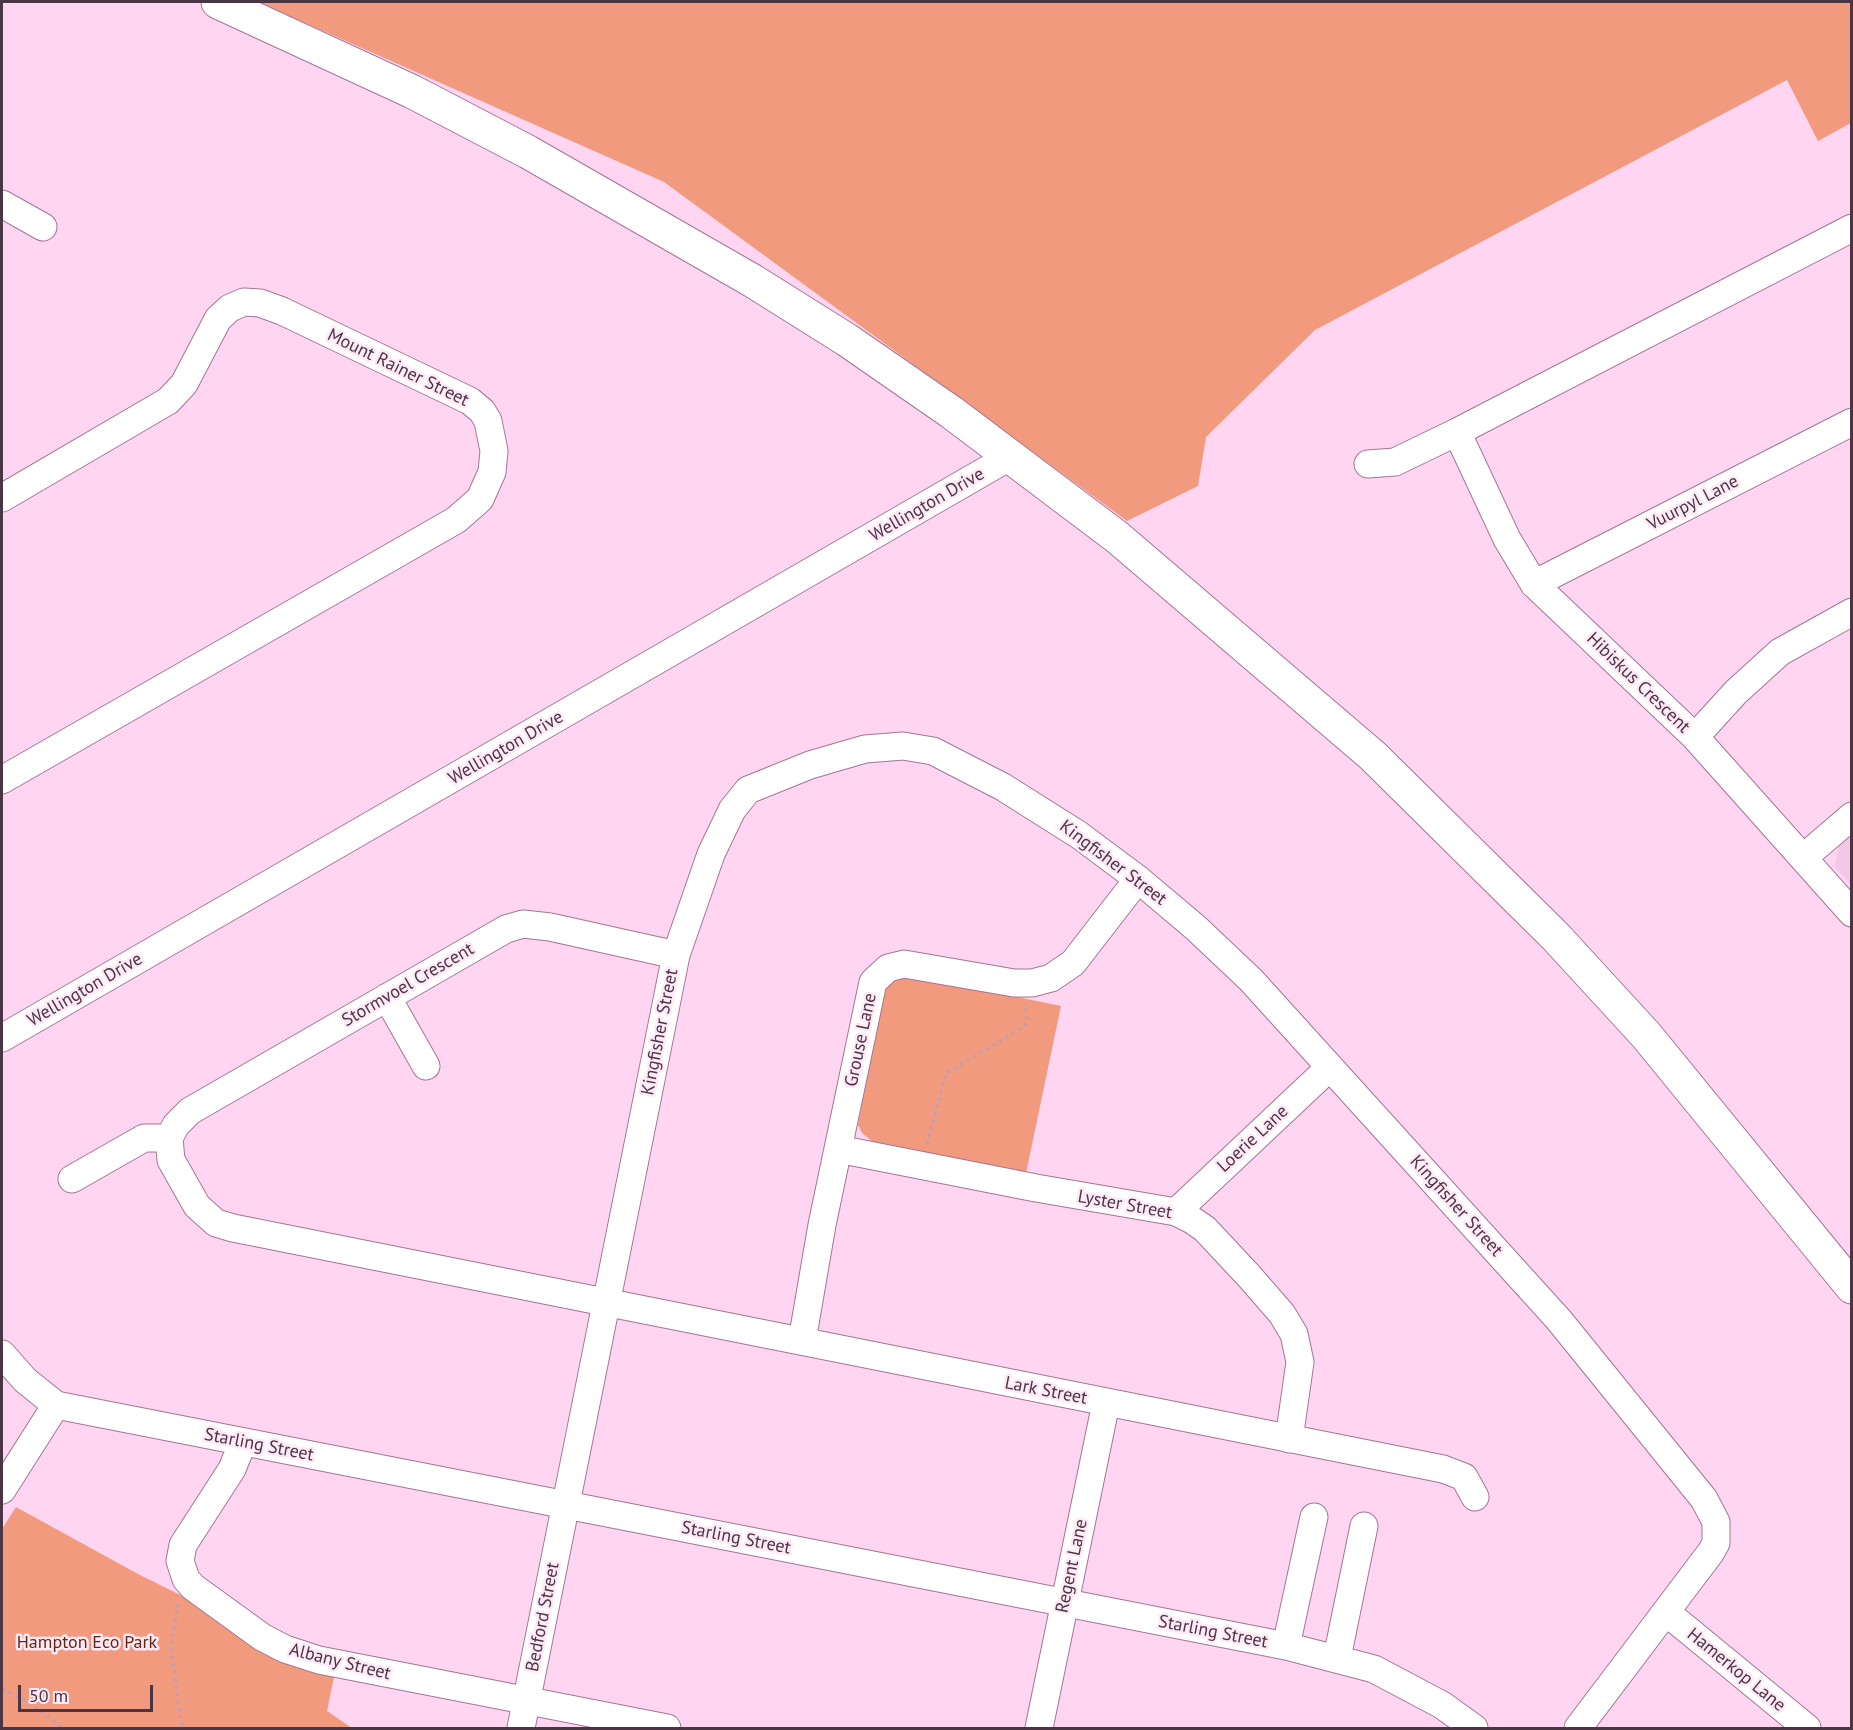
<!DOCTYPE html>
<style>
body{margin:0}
#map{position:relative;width:1853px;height:1730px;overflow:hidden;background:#ffd5f1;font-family:"PT Sans",sans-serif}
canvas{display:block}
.frame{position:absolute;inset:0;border:3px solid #493543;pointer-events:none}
.scale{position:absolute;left:18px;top:1685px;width:135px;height:27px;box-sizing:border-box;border:3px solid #493543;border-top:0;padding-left:8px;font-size:18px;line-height:21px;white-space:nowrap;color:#493543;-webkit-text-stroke:4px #ffe9f7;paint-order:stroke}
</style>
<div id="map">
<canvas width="1853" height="1730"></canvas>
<div class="frame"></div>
<div class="scale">50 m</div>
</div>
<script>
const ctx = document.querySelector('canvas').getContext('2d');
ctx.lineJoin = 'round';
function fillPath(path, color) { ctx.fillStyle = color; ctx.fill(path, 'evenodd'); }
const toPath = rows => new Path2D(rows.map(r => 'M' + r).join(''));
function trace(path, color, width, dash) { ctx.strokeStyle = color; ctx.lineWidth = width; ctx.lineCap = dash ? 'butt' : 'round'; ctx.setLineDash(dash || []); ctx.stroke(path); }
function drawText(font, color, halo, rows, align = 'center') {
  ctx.font = font + ' "PT Sans",sans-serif'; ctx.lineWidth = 5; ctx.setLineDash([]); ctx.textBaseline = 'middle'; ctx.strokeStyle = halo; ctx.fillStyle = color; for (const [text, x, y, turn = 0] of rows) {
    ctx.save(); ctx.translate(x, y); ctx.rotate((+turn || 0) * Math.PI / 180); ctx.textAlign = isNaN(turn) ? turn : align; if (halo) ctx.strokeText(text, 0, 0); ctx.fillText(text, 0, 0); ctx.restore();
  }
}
fillPath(toPath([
 [1851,831,1851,885,1835,867,1839,842]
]), '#f5c7e6');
fillPath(toPath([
 [258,2,1851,2,1851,123,1818,141,1787,80,1315,330,1206,437,1198,486,1127,521,664,182],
 [901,973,1061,1006,1026,1173,874,1143,862,1133,858,1125,883,987],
 [16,1507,138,1574,335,1672,327,1711,352,1728,2,1728,2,1529]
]), '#f29a7d');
const minor = toPath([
 [2,204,43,227],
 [1852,228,1457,432,1507,539,1534,584,1695,737,1852,913],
 [1368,464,1395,462,1457,432],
 [2,498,168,401,184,384,218,319,230,308,244,302,260,303,282,311,470,401,482,411,488,421,494,451,492,472,480,499,456,520,2,780],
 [1534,584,1852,422],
 [1695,737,1736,692,1780,652,1852,612],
 [1803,858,1852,816],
 [676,955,550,927,523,924,506,929,190,1111,176,1125,169,1138,171,1160,197,1206,216,1223,233,1228,1443,1469,1464,1477,1475,1497],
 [387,997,426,1066],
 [2,1038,1011,456],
 [838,1149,1036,1188,1176,1212,1192,1220,1205,1229,1249,1276,1282,1314,1294,1334,1300,1362,1289,1439],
 [72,1179,144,1138,169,1138],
 [1176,1212,1330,1067],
 [802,1341,822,1225,873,982,888,968,904,964,1014,983,1032,983,1051,978,1073,963,1138,879],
 [2,1354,25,1380,56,1405,1286,1646,1374,1669,1442,1705,1474,1728],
 [243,1442,232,1469,183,1545,180,1561,186,1579,193,1587,262,1637,285,1649,319,1660,667,1728],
 [2,1490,56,1405],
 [1666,1612,1807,1728],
 [1286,1646,1314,1517],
 [1337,1658,1364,1526],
 [521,1728,676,955,711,854,732,810,748,790,810,765,865,749,903,746,933,751,1003,787,1079,835,1138,879,1196,928,1251,980,1559,1320,1704,1499,1716,1522,1716,1543,1711,1552,1578,1728],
 [1039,1728,1106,1403]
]);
const major = toPath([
 [218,2,413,92,528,152,753,281,847,340,951,412,1117,537,1373,756,1556,937,1646,1035,1852,1287]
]);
trace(minor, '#a47595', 29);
trace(major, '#a47595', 35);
trace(toPath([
 [927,1144,946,1073,1016,1032,1027,1023,1025,1003],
 [178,1604,171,1648,182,1728],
 [2,1689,29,1702,63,1728]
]), '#bf9db4', 3, [3, 4.5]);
trace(minor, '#fff', 27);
trace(major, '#fff', 33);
drawText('18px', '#493543', '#ffe9f7', [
 ["Mount Rainer Street",398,368,26],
 ["Vuurpyl Lane",1693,503,-27],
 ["Wellington Drive",927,505,-30],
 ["Hibiskus Crescent",1638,683,44],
 ["Wellington Drive",506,748,-30],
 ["Kingfisher Street",1113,863,37],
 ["Stormvoel Crescent",408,985,-30],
 ["Wellington Drive",85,990,-30],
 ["Kingfisher Street",660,1032,-79],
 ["Grouse Lane",861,1040,-78],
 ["Loerie Lane",1253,1139,-43],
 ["Lyster Street",1125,1205,10],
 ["Kingfisher Street",1456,1206,48],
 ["Lark Street",1046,1391,11],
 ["Starling Street",259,1445,11],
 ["Starling Street",736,1538,11],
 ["Regent Lane",1072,1566,-78],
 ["Bedford Street",543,1617,-79],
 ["Starling Street",1213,1632,11],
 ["Albany Street",340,1662,14],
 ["Hamerkop Lane",1736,1670,39]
]);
drawText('18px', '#65260f', '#ffe9f7', [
 ["Hampton Eco Park",87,1643]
]);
</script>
